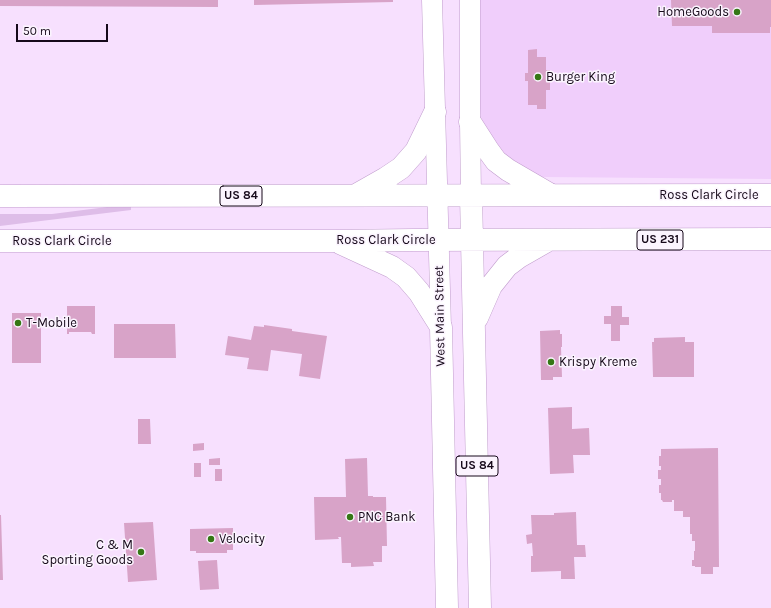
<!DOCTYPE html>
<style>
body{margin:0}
#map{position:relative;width:771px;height:608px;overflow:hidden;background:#f7e0fe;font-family:Karla,sans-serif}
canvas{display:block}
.scale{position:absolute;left:16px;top:24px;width:92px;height:18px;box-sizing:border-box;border:2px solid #16091a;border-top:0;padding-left:5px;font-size:12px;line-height:14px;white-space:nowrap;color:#16091a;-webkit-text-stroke:3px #fbf4fe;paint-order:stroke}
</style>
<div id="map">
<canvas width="771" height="608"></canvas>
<div class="scale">50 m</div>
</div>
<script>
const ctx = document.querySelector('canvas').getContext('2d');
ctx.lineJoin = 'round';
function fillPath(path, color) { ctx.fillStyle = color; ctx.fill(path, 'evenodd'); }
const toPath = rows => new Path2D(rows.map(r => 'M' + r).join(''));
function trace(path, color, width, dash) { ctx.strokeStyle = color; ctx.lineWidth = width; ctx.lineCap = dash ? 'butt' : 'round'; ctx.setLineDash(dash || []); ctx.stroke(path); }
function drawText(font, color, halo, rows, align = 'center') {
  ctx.font = font + ' Karla,sans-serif'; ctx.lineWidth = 3; ctx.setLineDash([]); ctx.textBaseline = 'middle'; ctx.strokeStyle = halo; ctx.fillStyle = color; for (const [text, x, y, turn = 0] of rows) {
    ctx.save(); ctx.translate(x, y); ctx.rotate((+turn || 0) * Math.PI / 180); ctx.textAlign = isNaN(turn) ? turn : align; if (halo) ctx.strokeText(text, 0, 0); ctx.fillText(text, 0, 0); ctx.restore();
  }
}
fillPath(toPath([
 [480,0,771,0,771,179,544,177,534,175,514,167,482,124,480,108]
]), '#f0cefb');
fillPath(toPath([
 [107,207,131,207,131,210,0,226,0,214,52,214]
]), '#debde8');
fillPath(toPath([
 [0,0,218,0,218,7,0,6],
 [254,0,393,0,393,2,254,5],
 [671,0,771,0,771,27,770,27,770,33,712,33,712,26,672,26],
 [537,49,537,57,546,57,546,70,550,70,550,90,546,90,546,109,537,109,537,105,528,105,528,81,525,81,525,73,528,73,528,50],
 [67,306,95,306,95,334,92,334,91,332,69,332,69,334,67,334],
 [611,306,622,306,622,317,629,317,629,325,620,325,620,341,611,341,611,324,604,324,604,316,611,316],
 [12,313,41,313,41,363,12,363],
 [114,324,175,324,176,358,114,358],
 [264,325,292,329,292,331,327,336,320,379,299,376,302,354,271,350,268,371,247,369,249,358,225,355,228,336,251,340,254,326,264,327],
 [560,330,560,334,562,334,562,347,561,347,562,377,553,377,553,380,541,380,540,331],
 [685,337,685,342,694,342,694,377,653,377,652,342,654,342,654,338],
 [572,407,572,429,589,428,590,455,573,455,574,473,550,474,548,408],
 [138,419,150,419,151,444,138,444],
 [204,443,204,450,193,451,193,444],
 [718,448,719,567,713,567,713,574,701,574,701,567,695,567,695,566,692,566,692,560,694,560,694,551,695,551,695,541,692,541,692,534,690,534,690,517,683,517,683,511,674,511,674,500,672,500,672,502,663,502,662,500,661,500,661,493,659,493,659,485,661,485,661,479,658,479,658,470,661,470,661,466,659,466,659,456,661,456,661,449],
 [220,458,220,465,209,465,209,459],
 [367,458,368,496,373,496,373,497,386,497,387,546,382,546,382,562,373,562,374,566,351,567,351,563,342,563,341,537,338,537,339,539,315,540,314,497,346,497,345,459],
 [194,463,201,463,201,477,194,477],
 [215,469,222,469,222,481,215,481],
 [576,512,577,545,585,545,586,557,574,557,575,579,561,579,561,571,531,572,531,556,533,556,532,543,527,544,526,535,532,534,531,515,554,515,554,513],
 [0,515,1,515,3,580,0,580],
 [153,522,157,580,128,582,124,523],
 [233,528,233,550,227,550,227,553,196,553,196,551,190,551,190,529],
 [217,560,219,589,200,590,198,561]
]), '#d8a3c8');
const primary = toPath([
 [432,0,441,327],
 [470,0,470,122,471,195]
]);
const highway = toPath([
 [470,122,488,150,496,161,508,170,551,195],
 [356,195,386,178,401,168,416,151,435,112],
 [471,195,480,608],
 [0,196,771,195],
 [0,241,336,241,413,240,771,239],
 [340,243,392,267,406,277,419,292,441,327,447,608],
 [477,318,491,286,507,266,519,257,547,241]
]);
trace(primary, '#c19dcd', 21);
trace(highway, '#c19dcd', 23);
trace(primary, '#fff', 20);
trace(highway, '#fff', 22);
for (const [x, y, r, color] of [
 [737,12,4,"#357715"],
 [538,77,4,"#357715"],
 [18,323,4,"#357715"],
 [551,362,4,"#357715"],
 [350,517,4,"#357715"],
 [211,539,4,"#357715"],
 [141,552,4,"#357715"]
]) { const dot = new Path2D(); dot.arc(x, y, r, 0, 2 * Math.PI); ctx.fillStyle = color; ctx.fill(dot); trace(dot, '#fbf4fe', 1.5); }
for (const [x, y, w] of [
 [241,196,42],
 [660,240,46],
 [477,466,42]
]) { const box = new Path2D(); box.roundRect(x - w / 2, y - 10, w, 20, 3); ctx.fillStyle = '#fbf4fe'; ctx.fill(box); trace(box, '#16091a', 1); }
drawText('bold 12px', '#16091a', null, [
 ["US 84",241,196],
 ["US 231",660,240],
 ["US 84",477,466]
]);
drawText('13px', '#16091a', '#fbf4fe', [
 ["HomeGoods",729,12,"right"],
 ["Burger King",546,77],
 ["T-Mobile",26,323],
 ["Krispy Kreme",559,362],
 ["PNC Bank",358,517],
 ["Velocity",219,539],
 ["C & M",133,545,"right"],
 ["Sporting Goods",133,560,"right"]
], 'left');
drawText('13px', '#16091a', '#fbf4fe', [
 ["Ross Clark Circle",709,195],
 ["Ross Clark Circle",386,240],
 ["Ross Clark Circle",62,241],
 ["West Main Street",440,316,-91]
]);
</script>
